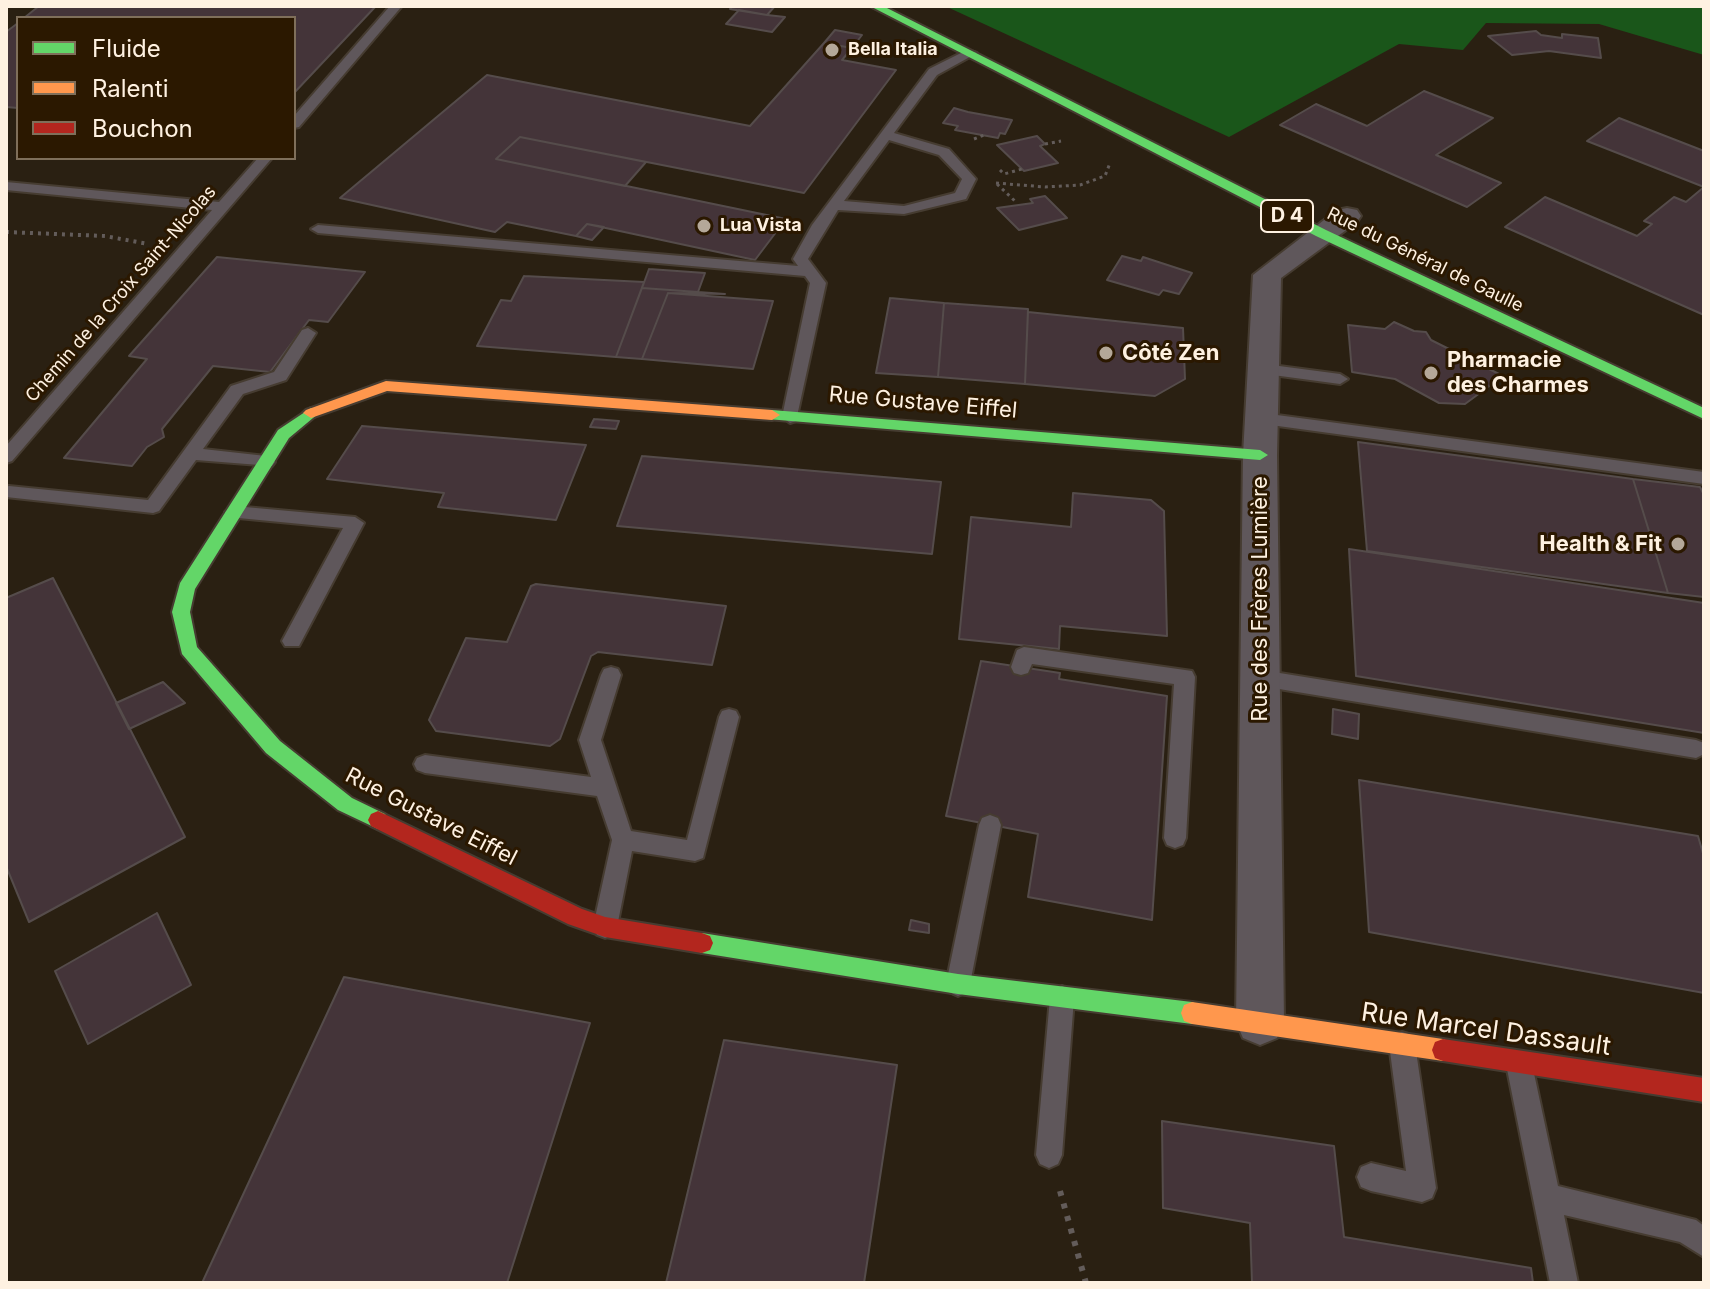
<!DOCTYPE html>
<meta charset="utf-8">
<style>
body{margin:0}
#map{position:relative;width:1710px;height:1289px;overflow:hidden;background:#2a2012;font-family:Inter,sans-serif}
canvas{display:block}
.frame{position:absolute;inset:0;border:8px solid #fef1e1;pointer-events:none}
.legend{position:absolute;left:16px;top:16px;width:280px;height:144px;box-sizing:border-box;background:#2b1800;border:2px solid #7f6f5a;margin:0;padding:10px 14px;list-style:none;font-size:24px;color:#fef1e1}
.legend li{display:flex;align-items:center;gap:16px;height:40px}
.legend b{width:40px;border:2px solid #7f6f5a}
</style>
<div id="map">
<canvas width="1710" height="1289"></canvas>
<div class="frame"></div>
<ul class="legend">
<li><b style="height:10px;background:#63d668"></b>Fluide</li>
<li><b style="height:10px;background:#ff974d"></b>Ralenti</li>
<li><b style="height:10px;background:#b3261e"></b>Bouchon</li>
</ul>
</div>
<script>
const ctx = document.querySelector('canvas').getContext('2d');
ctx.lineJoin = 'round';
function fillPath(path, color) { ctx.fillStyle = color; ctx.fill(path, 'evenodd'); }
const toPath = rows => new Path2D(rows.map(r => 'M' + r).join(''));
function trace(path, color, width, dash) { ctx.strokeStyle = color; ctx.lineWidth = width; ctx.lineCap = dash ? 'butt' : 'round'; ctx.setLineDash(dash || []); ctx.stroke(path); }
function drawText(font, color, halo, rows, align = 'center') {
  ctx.font = font + ' Inter,sans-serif'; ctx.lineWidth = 6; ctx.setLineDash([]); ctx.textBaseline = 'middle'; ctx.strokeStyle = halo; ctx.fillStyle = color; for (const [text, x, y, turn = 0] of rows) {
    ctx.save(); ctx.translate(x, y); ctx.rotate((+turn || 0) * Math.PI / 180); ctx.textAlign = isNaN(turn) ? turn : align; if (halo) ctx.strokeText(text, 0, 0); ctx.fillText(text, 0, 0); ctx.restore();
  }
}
fillPath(toPath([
 [945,6,1704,6,1704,55,1599,24,1486,23,1463,50,1399,44,1229,137]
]), '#1a561a');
const building = toPath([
 [39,6,376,6,294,93,294,18,24,18,39,6],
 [733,6,775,6,767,15,730,9,733,6],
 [739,10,767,15,785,17,772,32,726,24,739,10],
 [18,23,18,108,6,107,6,32,18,23],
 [835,30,862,35,852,48,824,43,835,30],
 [1536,31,1541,35,1562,38,1562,34,1598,38,1601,58,1549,51,1512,55,1488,36,1536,31],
 [824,43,852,48,842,60,896,70,804,193,520,137,496,159,786,219,755,260,587,224,576,236,507,222,495,232,340,198,487,75,750,126,824,43],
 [1424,91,1493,118,1436,155,1501,183,1467,207,1280,125,1316,104,1367,126,1424,91],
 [954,108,968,112,1012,120,1005,134,1000,133,998,138,955,130,958,126,943,123,954,108],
 [1619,118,1704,151,1704,187,1587,141,1619,118],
 [1037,136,1045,144,1040,146,1058,163,1024,171,997,145,1037,136],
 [520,137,646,162,625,186,496,159,520,137],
 [1704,187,1704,315,1505,227,1545,197,1637,236,1652,224,1644,221,1674,197,1686,202,1704,187],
 [1045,196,1067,218,1019,230,997,208,1033,203,1030,199,1045,196],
 [587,224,604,227,592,240,576,236,587,224],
 [1122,256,1141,261,1143,257,1192,273,1179,294,1163,290,1159,295,1107,280,1122,256],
 [217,257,365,272,328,322,309,320,270,372,213,366,162,429,164,437,147,447,132,466,64,458,147,359,129,356,217,257],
 [649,269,705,273,698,292,642,288,649,269],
 [524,276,644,282,616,357,477,346,501,300,511,301,524,276],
 [642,288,698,292,725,294,668,293,642,359,616,357,642,288],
 [668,293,773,301,753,369,642,359,668,293],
 [890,298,944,303,938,377,876,373,890,298],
 [944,303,1028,309,1025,384,938,377,944,303],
 [1028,312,1183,328,1185,379,1155,396,1025,384,1028,312],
 [1394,322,1414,331,1426,332,1431,340,1503,376,1465,404,1439,403,1395,379,1352,372,1348,325,1385,329,1394,322],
 [594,419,619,421,616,429,590,427,594,419],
 [362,426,586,445,556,520,438,507,444,493,327,479,362,426],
 [1358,442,1633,479,1668,593,1367,551,1358,442],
 [642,456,941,482,932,554,617,526,642,456],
 [1633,479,1700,487,1704,495,1704,597,1668,593,1633,479],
 [1073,493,1151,500,1164,511,1167,636,1060,626,1059,649,959,639,971,517,1071,527,1073,493],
 [1349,549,1704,603,1704,733,1356,676,1349,549],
 [53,578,185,837,29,922,6,866,6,598,53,578],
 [536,584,726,606,712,665,598,652,591,656,560,739,550,746,436,731,429,720,466,638,507,642,531,586,536,584],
 [981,661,1060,673,1059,679,1167,696,1152,920,1028,897,1038,834,946,816,981,661],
 [163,682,185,703,129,729,116,703,163,682],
 [1333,709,1359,714,1358,739,1332,734,1333,709],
 [1359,780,1698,836,1704,857,1704,993,1369,932,1359,780],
 [157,913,191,985,88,1044,55,971,157,913],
 [911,920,929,924,929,933,909,930,911,920],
 [344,977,590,1023,507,1283,202,1283,344,977],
 [724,1040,897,1065,864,1283,666,1283,724,1040],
 [1162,1121,1334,1146,1344,1237,1531,1268,1533,1283,1252,1283,1250,1223,1163,1208,1162,1121]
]);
fillPath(building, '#443439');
trace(building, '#554c4b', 2);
const lane = toPath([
 [390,6,402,6,299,127,294,128,294,116,390,6],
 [967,50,977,53,937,75,894,133,949,149,976,179,966,199,904,214,838,210,808,259,826,283,796,421,790,423,782,417,810,283,805,276,318,233,311,229,318,225,798,266,793,259,812,225,929,69,967,50],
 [889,140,939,155,962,179,955,193,904,206,844,201,889,140],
 [258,158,272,158,12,461,6,463,6,446,212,210,6,190,6,182,219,202,258,158],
 [308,328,316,333,286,380,243,394,203,449,266,456,272,458,275,462,272,466,196,460,159,511,153,513,6,497,6,487,9,486,148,500,231,386,274,372,302,330,308,328],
 [1264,364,1340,374,1348,379,1340,384,1258,373,1256,369,1264,364],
 [1262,413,1704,472,1704,484,1256,423,1256,415,1262,413],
 [234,506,355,517,364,523,299,646,285,646,282,641,343,528,228,517,225,512,234,506],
 [1024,647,1192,671,1195,677,1186,838,1183,845,1175,848,1167,845,1164,838,1174,684,1032,664,1028,673,1021,675,1014,673,1011,667,1017,650,1024,647],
 [611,667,618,669,621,675,601,740,631,831,687,840,719,717,722,711,729,709,736,711,739,717,703,858,695,861,632,851,617,927,613,935,605,938,597,935,593,927,612,840,597,796,425,773,417,770,414,764,417,758,425,755,591,777,579,740,601,675,604,669,611,667],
 [1261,670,1696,740,1704,743,1704,754,1696,758,1261,686,1254,684,1251,678,1254,672,1261,670],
 [990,815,998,818,1001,825,970,984,967,992,958,996,949,992,946,984,979,825,982,818,990,815],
 [1062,986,1071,990,1074,998,1062,1155,1058,1164,1049,1168,1040,1164,1036,1155,1050,998,1053,990,1062,986],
 [1402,1032,1411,1035,1415,1044,1436,1188,1432,1198,1422,1202,1371,1191,1361,1187,1357,1177,1361,1167,1371,1163,1406,1171,1389,1044,1393,1035,1402,1032],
 [1519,1051,1528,1055,1532,1064,1558,1186,1696,1220,1704,1226,1704,1257,1680,1242,1564,1215,1578,1283,1550,1283,1506,1064,1510,1055,1519,1051]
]);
const street = toPath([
 [1347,208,1357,210,1361,216,1357,222,1281,278,1277,455,1284,1022,1277,1038,1260,1045,1243,1038,1236,1022,1243,455,1253,275,1337,210,1347,208]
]);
const fast = toPath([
 [870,6,883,6,1326,230,1704,408,1704,419,1316,236,870,6],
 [311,408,319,413,289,438,195,589,190,612,197,647,280,741,352,798,385,814,388,820,385,826,378,829,338,810,266,753,182,654,172,612,180,583,278,430,311,408],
 [772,410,1260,450,1268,455,1260,460,767,419,767,411,772,410],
 [702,933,958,974,1192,1002,1200,1005,1203,1013,1200,1021,1192,1024,958,994,702,953,694,950,691,943,694,936,702,933]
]);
const slow = toPath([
 [386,381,772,410,780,415,772,420,387,391,311,418,303,413,306,410,386,381],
 [1192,1002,1443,1039,1451,1042,1454,1050,1451,1058,1443,1061,1192,1024,1184,1021,1181,1013,1184,1005,1192,1002]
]);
const jam = toPath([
 [378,811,582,909,605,917,702,933,710,936,713,943,710,950,702,953,605,937,568,924,371,826,368,820,371,814,378,811],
 [1443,1039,1704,1078,1704,1102,1443,1061,1435,1058,1432,1050,1435,1042,1443,1039]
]);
trace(lane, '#463c31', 4);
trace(street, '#463c31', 4);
trace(fast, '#463c31', 4);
trace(slow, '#463c31', 4);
trace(jam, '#463c31', 4);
trace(toPath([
 [974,139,984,135],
 [1045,144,1061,141],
 [1000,170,1004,174,1022,169],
 [996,183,1045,187,1080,185,1105,176,1110,163],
 [997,184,1017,203]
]), '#635c5a', 3, [3, 4]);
trace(toPath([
 [6,232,105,236,148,244]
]), '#635c5a', 4, [3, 5]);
trace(toPath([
 [1060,1191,1086,1283]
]), '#635c5a', 6, [5, 8]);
fillPath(lane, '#5f575b');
fillPath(street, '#5f575b');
fillPath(fast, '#63d668');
fillPath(slow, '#ff974d');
fillPath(jam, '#b3261e');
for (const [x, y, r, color] of [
 [832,50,8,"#b4a899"],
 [704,226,8,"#b4a899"],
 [1106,353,8,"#b4a899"],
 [1431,373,8,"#b4a899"],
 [1678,544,8,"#b4a899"]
]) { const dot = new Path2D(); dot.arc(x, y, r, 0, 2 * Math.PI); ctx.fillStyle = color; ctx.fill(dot); trace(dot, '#2b1800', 3); }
drawText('bold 18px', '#fef1e1', '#2b1800', [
 ["Bella Italia",848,50],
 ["Lua Vista",720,226]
], 'left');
drawText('18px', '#fef1e1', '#2b1800', [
 ["Rue du Général de Gaulle",1425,260,26],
 ["Chemin de la Croix Saint-Nicolas",121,294,-49]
]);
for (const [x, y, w] of [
 [1287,216,52]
]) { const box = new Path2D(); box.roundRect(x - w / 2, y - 16, w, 32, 6); ctx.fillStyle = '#2b1800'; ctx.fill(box); trace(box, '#fef1e1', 2); }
drawText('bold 20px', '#fef1e1', null, [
 ["D 4",1287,216]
]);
drawText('bold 22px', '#fef1e1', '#2b1800', [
 ["Côté Zen",1122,353],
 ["Pharmacie",1447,360],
 ["des Charmes",1447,385],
 ["Health & Fit",1662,544,"right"]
], 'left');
drawText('22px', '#fef1e1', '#2b1800', [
 ["Rue Gustave Eiffel",923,403,5],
 ["Rue des Frères Lumière",1260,599,-90],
 ["Rue Gustave Eiffel",431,817,27]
]);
drawText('26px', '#fef1e1', '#2b1800', [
 ["Rue Marcel Dassault",1486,1030,8]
]);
</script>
